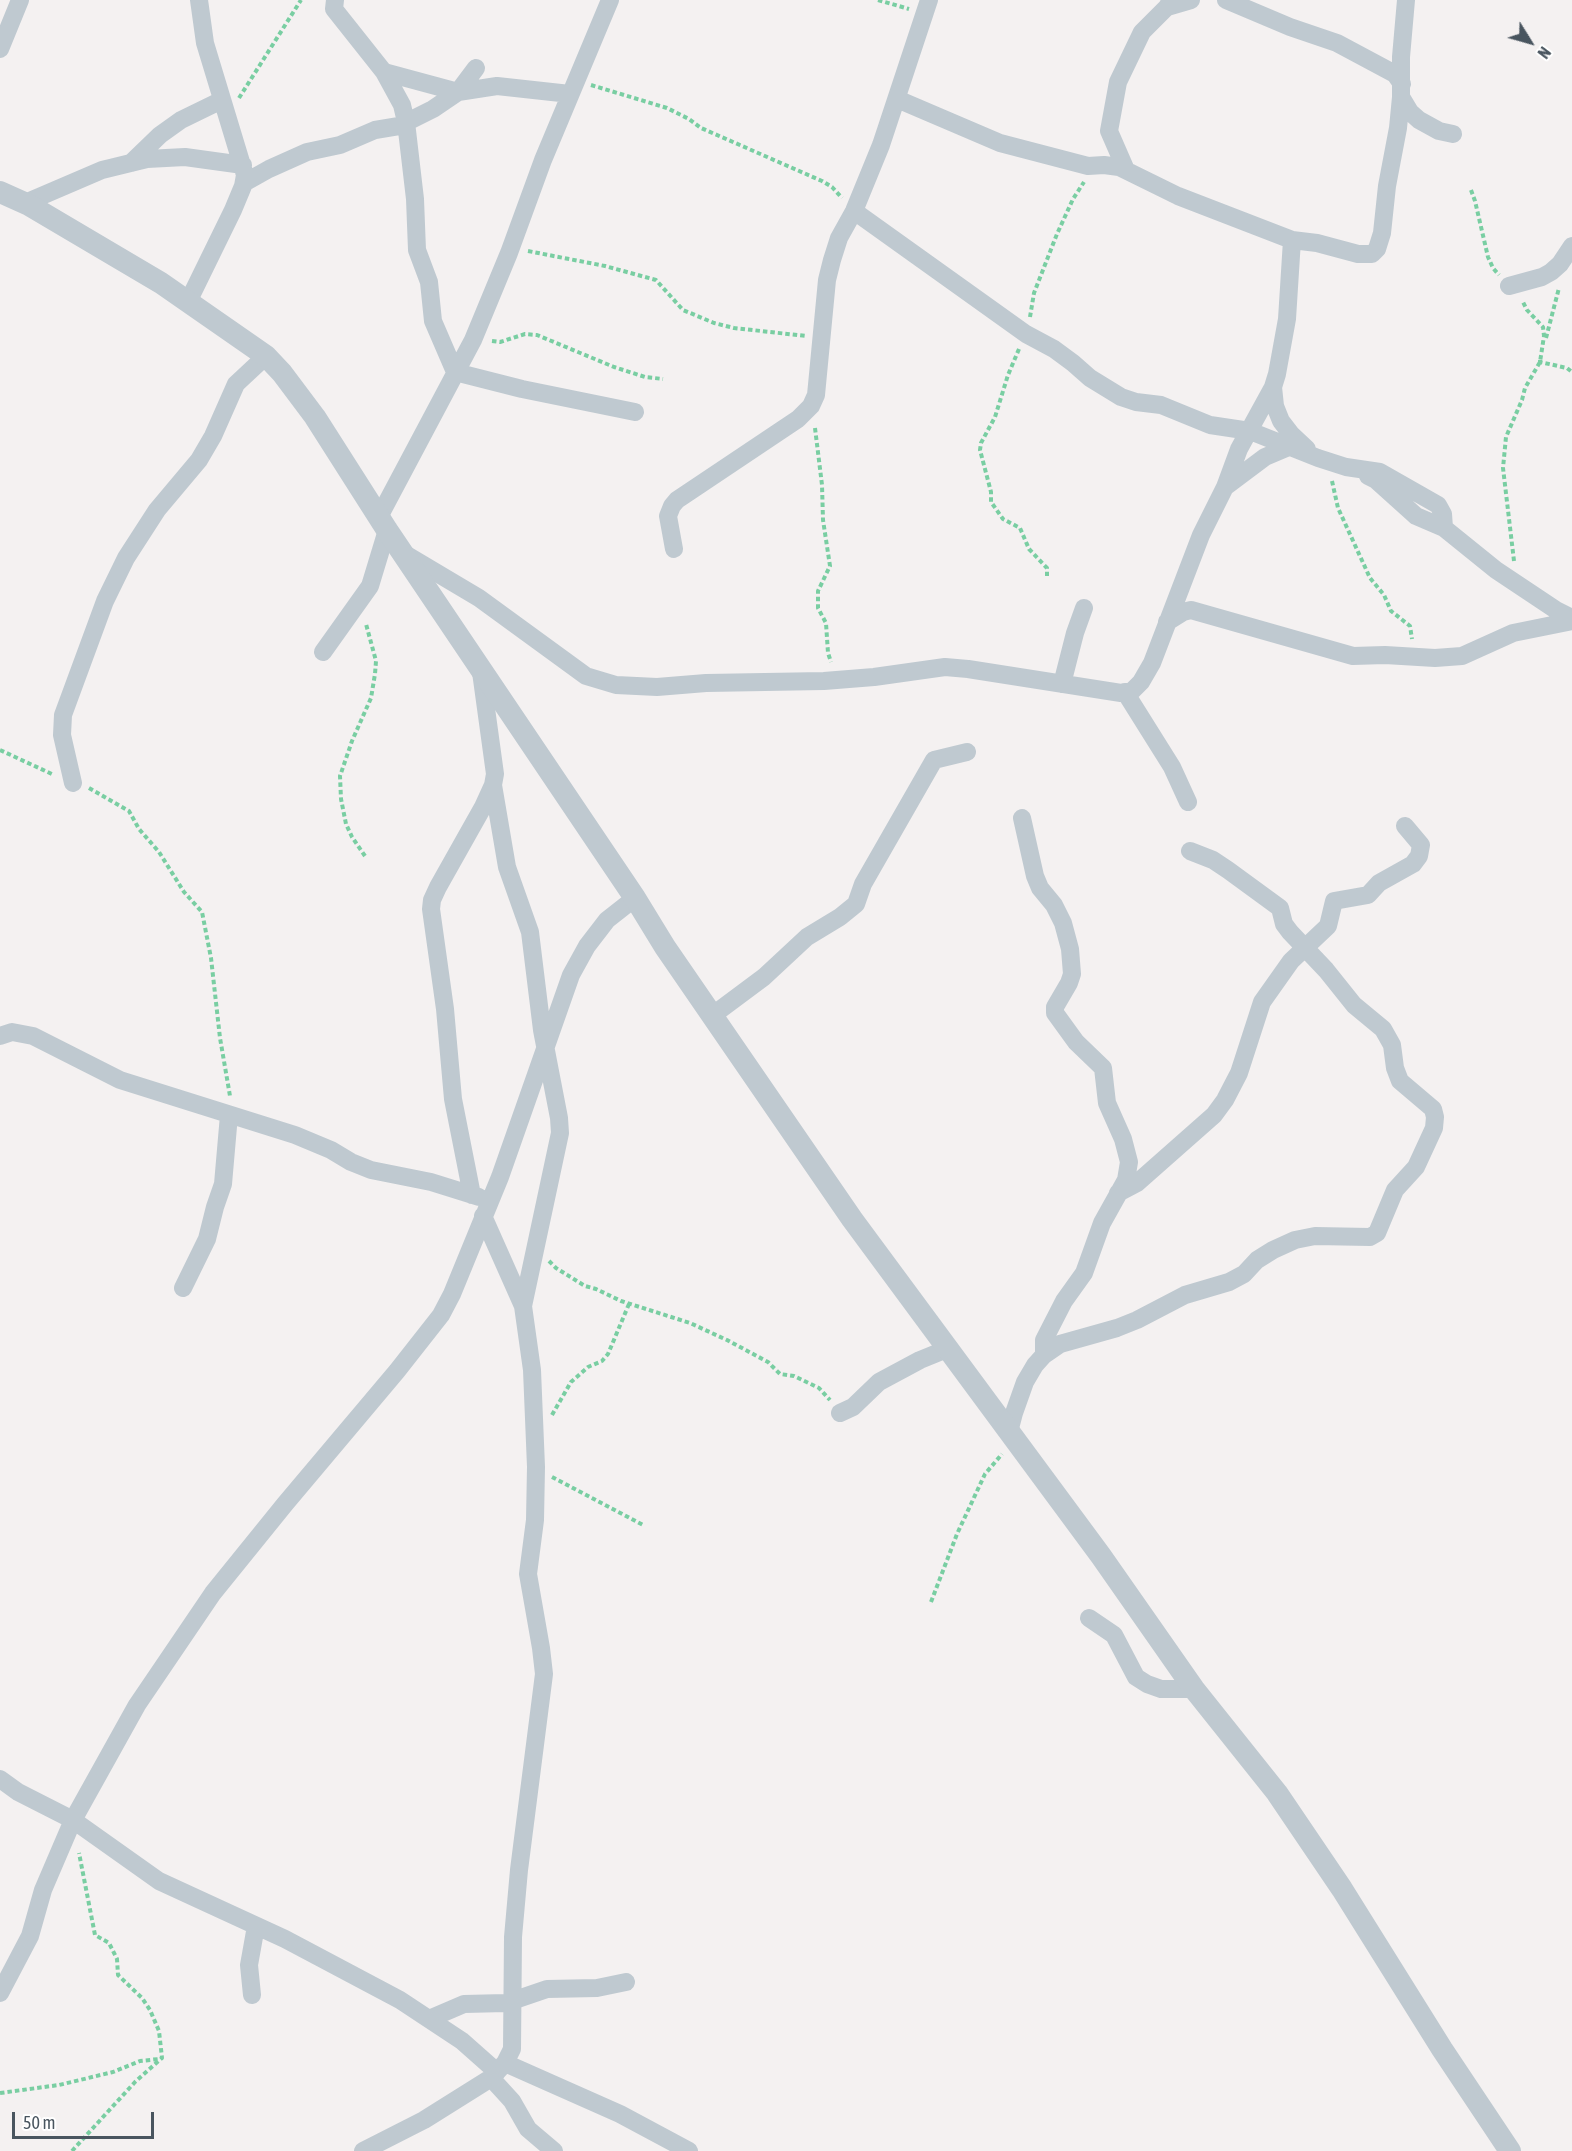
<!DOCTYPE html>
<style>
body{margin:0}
#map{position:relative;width:1572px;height:2151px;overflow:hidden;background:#f4f1f1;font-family:"Asap Condensed",sans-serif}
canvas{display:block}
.north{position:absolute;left:1500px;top:12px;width:60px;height:60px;-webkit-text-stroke:4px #fff;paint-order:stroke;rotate:127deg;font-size:16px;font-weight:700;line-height:24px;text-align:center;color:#49555f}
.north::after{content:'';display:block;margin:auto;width:21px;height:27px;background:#49555f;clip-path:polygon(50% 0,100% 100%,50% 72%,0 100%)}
.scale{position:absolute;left:12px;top:2112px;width:142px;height:27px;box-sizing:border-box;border:3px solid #49555f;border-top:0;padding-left:8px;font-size:18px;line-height:21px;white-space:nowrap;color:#49555f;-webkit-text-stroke:4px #fff;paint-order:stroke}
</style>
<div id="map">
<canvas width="1572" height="2151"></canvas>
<div class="north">N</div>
<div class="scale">50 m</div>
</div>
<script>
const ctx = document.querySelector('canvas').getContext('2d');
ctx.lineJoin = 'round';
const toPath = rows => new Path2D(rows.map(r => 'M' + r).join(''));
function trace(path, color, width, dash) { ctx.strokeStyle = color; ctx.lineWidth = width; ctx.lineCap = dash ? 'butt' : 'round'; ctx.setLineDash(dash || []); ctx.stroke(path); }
trace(toPath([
 [878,0,909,9],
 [591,85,667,108,689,119,701,128,822,181,832,187,842,198],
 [239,98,301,0],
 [1471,190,1475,201,1488,257,1493,268,1499,275],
 [528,251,605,266,656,280,683,310,714,323,734,328,806,336],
 [1030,317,1034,293,1057,234,1073,199,1084,182],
 [1546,338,1559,288],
 [492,341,500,342,525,334,537,335,614,367,645,377,663,379],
 [1019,349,1008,375,995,417,981,443,980,450,991,492,991,502,1003,519,1020,528,1029,549,1047,568,1047,576],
 [1540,360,1540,362,1567,368,1572,372],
 [815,428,822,485,823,520,830,566,818,591,818,608,826,623,828,653,831,662],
 [1332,481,1338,508,1370,578,1384,595,1391,611,1410,626,1412,639],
 [1514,561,1503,468,1506,437,1522,400,1525,388,1540,362,1544,336,1543,327,1527,310,1522,300],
 [0,750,54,775],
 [89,788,129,811,139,829,159,852,184,892,202,912,211,958,220,1038,230,1096],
 [365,856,352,837,346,824,341,799,340,776,352,741,371,698,375,674,376,661,366,624],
 [549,1261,556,1268,585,1286,596,1289,621,1301,690,1323,727,1340,768,1362,780,1374,794,1376,819,1388,830,1400],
 [552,1415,571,1382,588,1367,602,1361,608,1354,629,1304],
 [552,1477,643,1525],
 [931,1602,957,1534,985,1474,1002,1454],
 [0,2093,59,2085,113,2072,140,2061,159,2059],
 [72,2151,135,2082,162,2058,159,2031,150,2010,142,1998,118,1975,117,1959,109,1943,95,1935,79,1853]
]), '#79cea2', 4, [4.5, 3]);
trace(toPath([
 [335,0,334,9,384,72,402,105,406,122,415,199,417,250,429,282,433,321,455,372,522,389,635,412],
 [1226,0,1290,27,1337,43,1395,74,1402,84],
 [1167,7,1191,0],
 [0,49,20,0],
 [384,72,458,92,497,86,570,94],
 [1401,97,1410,112,1419,120,1439,131,1453,134],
 [897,99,1000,143,1088,166,1104,165,1119,167,1178,196,1292,240,1317,243,1358,254,1372,254,1377,249,1382,233,1387,186,1398,128,1401,97,1401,57,1406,0],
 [131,163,160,135,181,120,222,100],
 [1126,170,1109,131,1118,82,1142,32,1167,7,1171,0],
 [244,183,269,169,307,152,340,145,375,130,399,126,433,109,458,92,476,68],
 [25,203,102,170,147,159,185,157,243,165],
 [854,211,1026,334,1054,349,1073,363,1090,378,1121,397,1136,402,1161,405,1210,425,1250,431,1318,458,1346,467,1380,472,1438,505,1443,514,1444,528],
 [1509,286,1542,277,1551,272,1560,264,1572,246],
 [188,302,233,210,243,186,245,175,205,43,199,0],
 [1273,387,1275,406,1281,421,1291,434,1307,449],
 [1368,476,1376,480,1416,516,1444,528,1496,570,1556,610,1572,618],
 [1225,487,1265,457,1291,446],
 [379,517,473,340,509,253,543,160,610,0],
 [674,549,668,516,672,506,677,500,798,419,811,406,816,395,827,280,832,260,839,238,854,211,881,145,929,0],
 [405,554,479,598,586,676,616,685,657,687,706,683,824,681,874,677,945,667,968,669,1121,693,1132,691,1141,682,1152,663,1201,535,1225,487,1239,449,1273,387,1277,374,1287,319,1292,240],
 [1167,622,1183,612,1191,610,1353,656,1385,655,1435,658,1462,656,1513,633,1572,621],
 [323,652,370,586,387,530],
 [1062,684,1075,633,1084,608],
 [1125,692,1172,767,1188,802],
 [73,783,62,735,63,715,105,601,126,558,157,510,199,460,213,436,236,384,266,356],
 [493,785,507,867,530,932,542,1030,559,1118,560,1133,523,1306],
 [1022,818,1035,876,1040,888,1054,905,1063,923,1070,949,1072,974,1069,983,1055,1007,1055,1013,1076,1042,1103,1068,1107,1103,1123,1139,1129,1162,1126,1180,1102,1223,1084,1273,1064,1301,1044,1340,1044,1355],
 [713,1015,764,977,807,937,840,917,856,904,863,884,934,760,967,752],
 [0,1036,12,1032,33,1036,120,1080,295,1135,331,1150,351,1162,371,1170,431,1182,479,1197],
 [1118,1193,1137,1183,1214,1115,1225,1100,1239,1073,1262,1002,1291,961,1328,926,1334,901,1368,895,1379,883,1413,864,1419,856,1421,845,1405,826],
 [472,1195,453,1099,445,1009,431,909,432,900,438,887,483,807,493,785,495,774,481,672],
 [183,1288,207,1239,215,1207,223,1184,229,1115],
 [840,1413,853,1407,879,1382,920,1360,947,1349],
 [1009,1432,1014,1413,1025,1382,1035,1365,1044,1355,1060,1344,1117,1328,1137,1320,1185,1295,1229,1282,1244,1274,1257,1260,1273,1250,1295,1240,1315,1236,1370,1237,1377,1233,1395,1190,1416,1167,1434,1128,1435,1117,1433,1109,1400,1081,1395,1068,1392,1045,1383,1029,1354,1005,1326,970,1290,932,1284,924,1280,908,1228,870,1213,860,1190,851],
 [1089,1618,1114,1635,1136,1677,1147,1684,1161,1689,1194,1689],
 [0,1779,18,1792,73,1820,159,1881,285,1939,400,2000,462,2041,497,2072],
 [0,1993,30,1936,43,1890,73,1820,137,1705,213,1593,285,1504,397,1371,441,1315,452,1294,500,1177,571,975,587,946,607,920,635,898],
 [252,1995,249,1965,256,1926],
 [429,2019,464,2004,506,2003,547,1989,597,1988,626,1982],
 [505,2063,620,2114,689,2151],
 [491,2078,512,2101,528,2129,554,2151],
 [363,2151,424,2120,491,2078,505,2063,512,2049,513,1937,519,1870,544,1674,541,1648,528,1574,535,1520,536,1467,532,1370,523,1306,483,1216]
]), '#bfc9d0', 18);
trace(toPath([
 [0,192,29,205,161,283,266,356,282,373,315,417,387,530,635,898,665,947,852,1219,1101,1556,1194,1689,1277,1793,1342,1889,1442,2049,1510,2151]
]), '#bfc9d0', 22);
</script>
